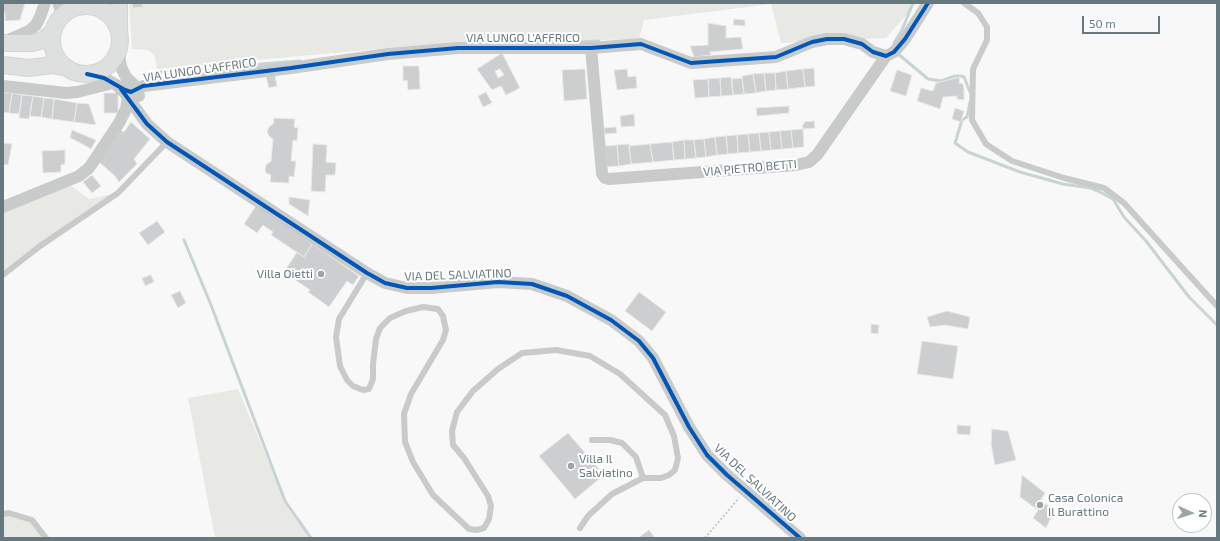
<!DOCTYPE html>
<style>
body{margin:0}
#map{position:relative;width:1220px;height:541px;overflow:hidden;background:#f8f8f8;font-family:"Exo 2",sans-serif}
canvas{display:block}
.frame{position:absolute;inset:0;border:4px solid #66797e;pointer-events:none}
.north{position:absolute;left:1172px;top:493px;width:40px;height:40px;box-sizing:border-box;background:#fff;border:1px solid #c2c9cb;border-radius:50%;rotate:93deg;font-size:11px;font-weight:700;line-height:16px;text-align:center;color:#66797e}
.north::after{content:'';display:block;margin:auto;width:14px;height:18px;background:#99a5a9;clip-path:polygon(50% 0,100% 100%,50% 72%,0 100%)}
.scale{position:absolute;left:1082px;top:16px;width:78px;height:18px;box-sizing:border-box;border:2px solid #66797e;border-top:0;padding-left:5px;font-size:12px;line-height:14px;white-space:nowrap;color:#66797e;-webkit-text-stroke:3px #fff;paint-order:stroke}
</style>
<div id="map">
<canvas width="1220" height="541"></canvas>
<div class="frame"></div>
<div class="north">N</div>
<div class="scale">50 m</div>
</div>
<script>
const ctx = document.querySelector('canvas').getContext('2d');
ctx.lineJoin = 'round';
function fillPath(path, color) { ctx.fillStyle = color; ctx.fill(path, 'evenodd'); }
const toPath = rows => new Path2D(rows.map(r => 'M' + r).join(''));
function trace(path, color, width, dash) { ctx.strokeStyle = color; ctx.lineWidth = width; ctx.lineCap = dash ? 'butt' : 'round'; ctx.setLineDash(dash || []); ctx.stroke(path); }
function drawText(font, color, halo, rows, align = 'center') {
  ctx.font = font + ' "Exo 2",sans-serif'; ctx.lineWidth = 4; ctx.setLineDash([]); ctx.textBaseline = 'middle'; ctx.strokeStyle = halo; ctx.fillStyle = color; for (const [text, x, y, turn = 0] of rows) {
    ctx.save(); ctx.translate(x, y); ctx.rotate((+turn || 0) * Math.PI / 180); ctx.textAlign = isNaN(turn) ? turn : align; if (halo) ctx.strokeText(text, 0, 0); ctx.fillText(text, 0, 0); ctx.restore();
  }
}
fillPath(toPath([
 [129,3,917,3,886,38,781,43,771,4,644,20,639,39,422,45,157,69,155,57,152,53,148,50,132,49],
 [70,185,89,199,118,193,3,277,3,211],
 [238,389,285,501,311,538,215,538,188,398],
 [3,514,32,520,46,538,3,538]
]), '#e8e9e5');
trace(toPath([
 [581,42,599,41],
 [894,43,902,30,913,3],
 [897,53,928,79,941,81,955,76,961,76,964,77,970,92],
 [159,72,300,61],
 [970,102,967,117,962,120,955,143,968,152,1020,172,1063,184,1091,188,1098,191,1113,199,1124,217,1146,241,1189,297,1217,325],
 [184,240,211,305,285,501,311,538]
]), '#c8d3d4', 3);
const building = toPath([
 [3,3,25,3,20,20,5,21,5,13,3,12,3,3],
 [132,3,142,3,143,7,133,8,132,3],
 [734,19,745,20,745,26,733,25,734,19],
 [708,23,726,26,726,38,741,37,743,49,710,52,711,55,694,57,690,46,708,45,708,23],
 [502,53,520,88,506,95,501,86,492,90,477,69,502,53],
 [500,69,504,75,498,78,495,71,500,69],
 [403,66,419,66,420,89,408,90,407,80,403,81,403,66],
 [814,68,815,86,805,87,803,69,814,68],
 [585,69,587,99,564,101,562,70,585,69],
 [627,69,628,77,636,76,637,88,617,90,614,70,627,69],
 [803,69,805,87,788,89,786,71,803,69],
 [897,70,912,75,906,96,890,91,897,70],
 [786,71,788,89,776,90,775,73,786,71],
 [764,73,775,73,776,90,766,91,764,73],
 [764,73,766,91,756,93,753,74,764,73],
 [753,74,756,93,744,94,742,76,753,74],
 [275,75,277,86,269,88,266,77,275,75],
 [731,77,733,95,721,96,720,78,731,77],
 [960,77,959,83,963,84,964,89,964,100,957,99,957,96,943,97,940,109,917,101,921,88,933,91,936,83,960,77],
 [720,78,721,96,709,97,708,79,720,78],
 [742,78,744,94,733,95,732,79,742,78],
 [708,79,709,97,695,98,693,80,708,79],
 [3,92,12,93,9,113,3,112,3,92],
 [486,92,492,103,483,107,478,96,486,92],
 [12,93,22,95,19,114,9,113,12,93],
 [104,93,118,93,118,113,104,113,104,93],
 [22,95,33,96,29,119,19,118,22,95],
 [33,96,44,98,41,117,30,116,33,96],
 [44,98,54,99,52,119,41,117,44,98],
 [54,99,77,103,74,122,52,119,54,99],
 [77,103,89,104,96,125,74,122,77,103],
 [789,106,789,113,757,116,756,108,789,106],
 [955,108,964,111,961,122,952,119,955,108],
 [634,114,635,126,621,127,620,116,634,114],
 [274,118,295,119,294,127,298,128,297,141,293,140,291,161,296,161,294,177,289,176,289,183,270,182,271,175,266,173,265,170,266,165,271,161,273,139,269,136,267,131,270,126,273,124,274,118],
 [814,121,815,128,803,129,802,125,804,124,804,122,814,121],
 [131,122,150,139,134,159,137,164,119,182,115,176,99,162,121,130,124,132,131,122],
 [616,127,617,133,605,134,604,128,616,127],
 [803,129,804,147,793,148,791,130,803,129],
 [72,130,96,140,91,149,75,140,70,138,72,130],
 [791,130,793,148,782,149,780,131,791,130],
 [780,131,782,149,771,150,769,132,780,131],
 [769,132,771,150,761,151,759,133,769,132],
 [759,133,761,151,750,152,748,134,759,133],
 [748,134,750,152,738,153,737,135,748,134],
 [737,135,738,153,728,154,726,136,737,135],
 [726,136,728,154,717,155,715,137,726,136],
 [715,137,717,155,706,157,704,139,715,137],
 [704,139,706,157,696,158,694,140,704,139],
 [684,140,685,159,674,160,672,142,684,140],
 [684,140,694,140,696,158,685,159,684,140],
 [672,142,674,160,653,162,650,144,672,142],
 [3,143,12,144,8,165,3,164,3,143],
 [313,144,327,145,326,162,336,163,335,175,326,175,325,192,311,191,313,144],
 [629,144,631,164,619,166,617,145,629,144],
 [650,144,653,162,631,164,629,146,650,144],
 [617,145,619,166,607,167,605,146,617,145],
 [65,150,65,164,61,165,61,172,43,173,42,151,65,150],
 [92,175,101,186,92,193,83,182,92,175],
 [289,197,310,200,308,216,289,204,289,197],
 [256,206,312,244,304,257,271,235,273,232,263,225,257,233,244,224,256,206],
 [157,221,165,232,148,245,139,233,157,221],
 [312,244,359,276,353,285,347,281,329,307,308,292,310,290,284,272,297,252,304,257,312,244],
 [151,275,154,282,145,286,142,278,151,275],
 [180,291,186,303,178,308,171,295,180,291],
 [639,292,666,312,652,331,625,311,639,292],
 [947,311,970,317,968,329,945,325,930,327,927,317,947,311],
 [871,324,879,325,878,334,871,333,871,324],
 [922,341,958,346,953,379,917,374,922,341],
 [957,425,971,426,970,435,957,434,957,425],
 [992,429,1008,431,1016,460,995,465,991,444,992,429],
 [568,433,604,475,575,499,539,456,568,433],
 [1022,475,1045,493,1040,501,1055,509,1046,528,1033,518,1038,510,1020,497,1022,475],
 [649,530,655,538,638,538,649,530]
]);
fillPath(building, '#cccecf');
trace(building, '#e8e8e7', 1);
const secondary = toPath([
 [119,3,119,31],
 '52 40a34 34 0 1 1 68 0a34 34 0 1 1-68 0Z',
 [3,43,32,43,43,40,48,36,54,30],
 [3,65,29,68,52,65,68,68]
]);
trace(secondary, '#d3d4d5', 18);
trace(toPath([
 [705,538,739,498]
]), '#c7c8c9', 2, [2, 2]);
trace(toPath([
 [964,3,978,13,987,27,987,40,973,69,972,120,986,144,1012,161,1064,178,1104,188,1124,203,1217,306],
 [367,273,339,319,336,337,340,366,347,380,353,386,363,390,369,389,373,379,373,364,376,339,380,328,390,318,406,311,423,307,438,309,443,316,446,330,443,340,411,394,404,414,405,442,413,462,433,495,469,529,477,530,484,528,489,519,491,506,488,496,464,458,453,445,452,431,457,412,473,391,498,369,522,353,556,350,590,356,620,374,665,415,674,436,678,458,675,470,669,475,661,478,643,478,612,494,588,516,580,528],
 [3,275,40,246,118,193,167,142],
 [592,440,610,440,622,443,636,457,643,478],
 [3,514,9,513,32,520,46,538]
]), '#c9cbcb', 6);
trace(toPath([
 [58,3,61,10,60,18],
 [62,3,76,8],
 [6,41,29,31,36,25,40,17,45,3],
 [120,45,119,54,121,67,126,77,135,86,139,96],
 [591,48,602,174,605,178,609,179,796,165,809,162,817,155,886,56],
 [87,74,104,78,125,90,131,92,143,86,291,68,388,54,458,48,591,48,641,44,691,63,776,57,812,42,827,39,844,39,862,44,873,52,886,56,894,52,905,39,928,3],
 [3,86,66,93,77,92,113,83],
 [120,89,124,92,147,124,167,142,367,273,385,283,407,288,431,288,498,282,532,284,567,296,611,320,639,341,653,358,689,427,707,455,727,475,800,538],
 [3,207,79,176,89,168,119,123,126,109,128,97]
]), '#c9cbcb', 12);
trace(secondary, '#dedfdf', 16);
trace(toPath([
 [87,74,104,78,125,90,131,92,143,86,291,68,388,54,458,48,591,48,641,44,691,63,776,57,812,42,827,39,844,39,862,44,873,52,886,56,894,52,905,39,928,3],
 [121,89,147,124,167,142,367,273,385,283,407,288,431,288,498,282,532,284,567,296,611,320,639,341,653,358,689,427,707,455,727,475,800,538]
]), '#0057b8', 4);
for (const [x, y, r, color] of [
 [321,274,4,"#99a5a9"],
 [571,466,4,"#99a5a9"],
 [1040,505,4,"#99a5a9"]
]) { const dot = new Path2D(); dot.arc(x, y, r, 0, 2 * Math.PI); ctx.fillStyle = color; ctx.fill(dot); trace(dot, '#fff', 1.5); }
drawText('12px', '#66797e', '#fff', [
 ["VIA LUNGO L'AFFRICO",523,38],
 ["VIA LUNGO L'AFFRICO",200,70,-8],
 ["VIA PIETRO BETTI",750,168,-5],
 ["VIA DEL SALVIATINO",458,275,-2],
 ["VIA DEL SALVIATINO",755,483,43]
]);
drawText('12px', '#66797e', '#fff', [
 ["Villa Oietti",313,274,"right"],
 ["Villa Il",579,459],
 ["Salviatino",579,473],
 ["Casa Colonica",1048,498],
 ["Il Burattino",1048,512]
], 'left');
</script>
